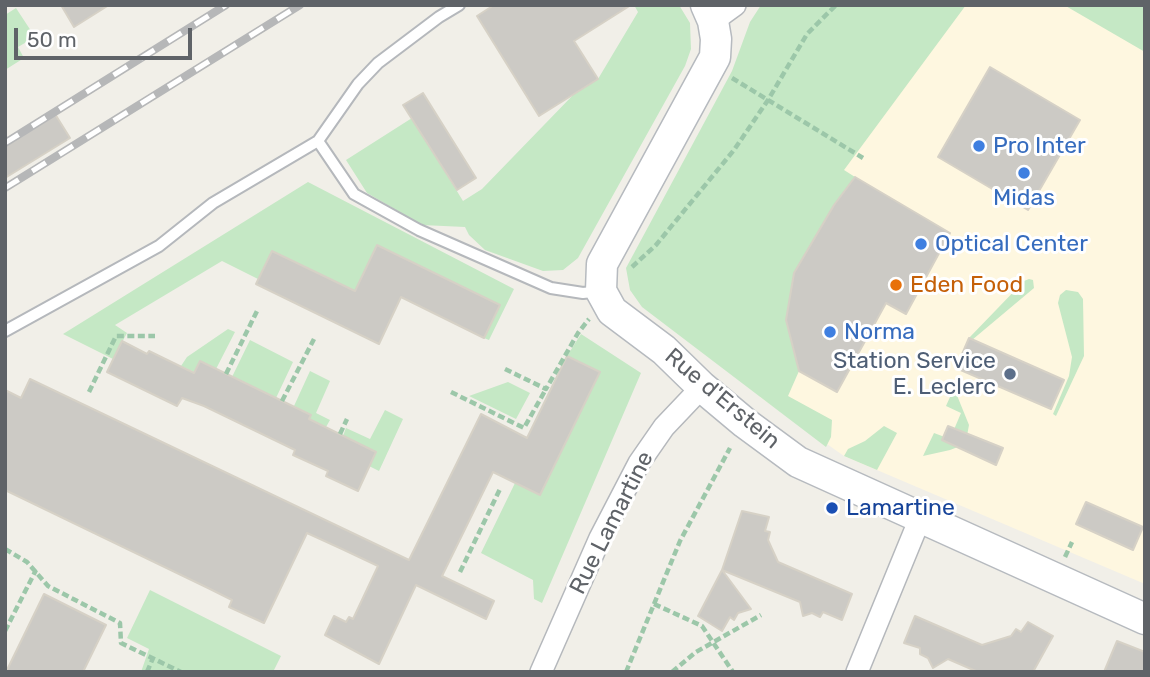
<!DOCTYPE html>
<style>
body{margin:0}
#map{position:relative;width:1150px;height:677px;overflow:hidden;background:#f1efe8;font-family:Rubik,sans-serif}
canvas{display:block}
.frame{position:absolute;inset:0;border:7px solid #5f6368;pointer-events:none}
.scale{position:absolute;left:14px;top:28px;width:178px;height:32px;box-sizing:border-box;border:4px solid #5f6368;border-top:0;padding-left:9px;font-size:21px;line-height:24px;white-space:nowrap;color:#5f6368;-webkit-text-stroke:5px #fff;paint-order:stroke}
</style>
<div id="map">
<canvas width="1150" height="677"></canvas>
<div class="frame"></div>
<div class="scale">50 m</div>
</div>
<script>
const ctx = document.querySelector('canvas').getContext('2d');
ctx.lineJoin = 'round';
function fillPath(path, color) { ctx.fillStyle = color; ctx.fill(path, 'evenodd'); }
const toPath = rows => new Path2D(rows.map(r => 'M' + r).join(''));
function trace(path, color, width, dash) { ctx.strokeStyle = color; ctx.lineWidth = width; ctx.lineCap = dash ? 'butt' : 'round'; ctx.setLineDash(dash || []); ctx.stroke(path); }
function drawText(font, color, halo, rows, align = 'center') {
  ctx.font = font + ' Rubik,sans-serif'; ctx.lineWidth = 6; ctx.setLineDash([]); ctx.textBaseline = 'middle'; ctx.strokeStyle = halo; ctx.fillStyle = color; for (const [text, x, y, turn = 0] of rows) {
    ctx.save(); ctx.translate(x, y); ctx.rotate((+turn || 0) * Math.PI / 180); ctx.textAlign = isNaN(turn) ? turn : align; if (halo) ctx.strokeText(text, 0, 0); ctx.fillText(text, 0, 0); ctx.restore();
  }
}
fillPath(toPath([
 [957,5,1069,5,1145,47,1145,584,844,456,760,397,782,271,817,206]
]), '#fef7e0');
fillPath(toPath([
 [634,5,679,5,690,23,691,49,685,66,578,258,563,270,543,271,485,250,469,235,465,227,422,225,367,193,346,160,412,118,463,201,482,189,574,94,598,79,638,12],
 [761,5,966,5,844,170,855,177,794,273,786,320,799,371,788,396,832,420,831,437,826,447,642,307,630,290,626,268,732,71,750,22],
 [1064,5,1145,5,1145,52],
 [16,8,35,37,18,47,24,58,5,70,5,15],
 [308,182,514,289,489,340,484,338,500,305,377,246,361,278,366,297,258,279,222,261,115,325,127,333,113,359,63,334],
 [1029,279,1033,280,1034,288,972,340,969,338,1024,281],
 [1066,290,1078,292,1083,299,1084,356,1056,416,1053,414,1069,376,1072,357,1058,303,1060,295],
 [228,329,235,332,216,369,200,361,194,372,181,366,187,357],
 [581,334,641,373,542,603,534,599,533,580,481,553,515,483,540,494,600,372,567,356],
 [250,340,293,362,276,398,232,377],
 [310,371,330,381,316,413,330,420,326,427,309,419,311,415,294,406],
 [508,382,530,393,516,419,469,396],
 [954,388,969,425,966,441,963,445,950,450,923,456,934,433,950,439,961,413,946,406],
 [385,410,403,419,379,471,369,466,376,452,343,436,346,428,370,439],
 [884,426,897,433,877,470,844,456,848,449,865,441],
 [150,590,281,656,273,672,141,672,149,649,127,638]
]), '#c5e8c5');
const building = toPath([
 [61,5,109,5,74,27,61,5],
 [494,5,631,5,574,41,598,79,539,116,477,16,494,5],
 [990,67,1080,120,1028,210,938,157,990,67],
 [423,93,476,178,457,190,403,105,423,93],
 [55,114,70,138,5,178,5,146,55,114],
 [855,177,950,233,906,314,886,303,837,392,799,371,786,320,794,273,834,205,855,177],
 [377,245,500,305,484,338,401,297,379,344,256,284,272,251,355,291,377,245],
 [969,338,1064,380,1051,409,956,368,969,338],
 [122,341,147,354,149,351,194,373,200,361,311,415,309,419,376,452,358,491,326,476,328,471,293,455,295,450,204,406,182,398,177,406,107,372,122,341],
 [567,356,600,372,540,495,493,472,442,576,494,601,486,619,416,585,379,664,325,635,334,616,346,622,349,617,353,619,378,566,342,549,307,533,264,623,229,607,232,600,208,588,5,490,5,390,21,398,30,379,409,560,481,414,527,438,567,356],
 [948,426,1003,448,996,465,942,440,948,426],
 [1086,502,1143,527,1133,550,1076,524,1086,502],
 [742,511,769,517,765,531,770,532,768,540,778,562,852,594,842,620,823,612,820,617,812,613,803,616,800,602,722,570,742,511],
 [722,570,751,609,738,613,734,620,730,617,722,631,698,616,722,570],
 [44,594,106,625,83,672,6,672,44,594],
 [915,616,982,645,1011,636,1016,629,1021,632,1028,622,1053,636,1033,672,978,672,948,659,933,668,928,658,920,654,920,648,904,643,915,616],
 [1117,641,1145,652,1145,672,1104,672,1117,641]
]);
fillPath(building, '#cccac5');
trace(building, '#d6d1c6', 2);
const lane = toPath([
 [318,141,354,194,419,230,551,288,583,293,601,291],
 [5,331,159,246,213,203,318,141,358,84,378,63,439,17,459,5]
]);
const street = toPath([
 [713,21,735,5],
 [541,672,600,538,639,463,664,427,702,387],
 [857,672,921,516]
]);
const secondary = toPath([
 [706,5,713,21,716,39,715,57,602,264,601,291,612,311,664,350,702,387,745,423,798,462,1145,619]
]);
trace(lane, '#b5b8bc', 14);
trace(street, '#b5b8bc', 24);
trace(secondary, '#b6babf', 33);
trace(toPath([
 [732,78,863,158],
 [632,267,656,245,734,150,768,100,807,34,836,5],
 [505,369,546,389,578,333,589,319],
 [226,374,257,311],
 [89,392,116,336,155,336],
 [451,392,524,428,546,389],
 [282,401,314,339],
 [340,434,347,419],
 [5,549,27,562,48,586,120,623,121,643,181,672],
 [1065,557,1072,542],
 [460,572,500,489],
 [654,604,702,626,733,672],
 [5,631,36,570],
 [147,672,153,658],
 [626,672,680,541,730,448],
 [672,672,696,652,761,615]
]), '#9cc7a9', 4.5, [7, 3.5]);
trace(lane, '#fff', 10);
trace(street, '#fff', 21);
trace(secondary, '#fff', 30);
const rail = toPath([
 [5,143,226,5],
 [5,188,300,5]
]);
trace(rail, '#b6b7b8', 8);
trace(rail, '#fff', 5, [16]);
for (const [x, y, r, color] of [
 [979,146,7,"#3f7fe0"],
 [1024,173,7,"#3f7fe0"],
 [921,244,7,"#3f7fe0"],
 [896,285,7,"#e8710a"],
 [830,332,7,"#3f7fe0"],
 [1010,374,7,"#5c6f8a"],
 [832,508,7,"#1a4fb4"]
]) { const dot = new Path2D(); dot.arc(x, y, r, 0, 2 * Math.PI); ctx.fillStyle = color; ctx.fill(dot); trace(dot, '#fff', 2.5); }
drawText('23px', '#366cbe', '#fff', [
 ["Pro Inter",993,146],
 ["Midas",1024,198,"center"],
 ["Optical Center",935,244],
 ["Norma",844,332]
], 'left');
drawText('23px', '#c56008', '#fff', [
 ["Eden Food",910,285]
], 'left');
drawText('23px', '#4e5e75', '#fff', [
 ["Station Service",996,361],
 ["E. Leclerc",996,387]
], 'right');
drawText('23px', '#5f6368', '#fff', [
 ["Rue d'Erstein",722,399,40],
 ["Rue Lamartine",612,523,-63]
]);
drawText('23px', '#164399', '#fff', [
 ["Lamartine",846,508]
], 'left');
</script>
